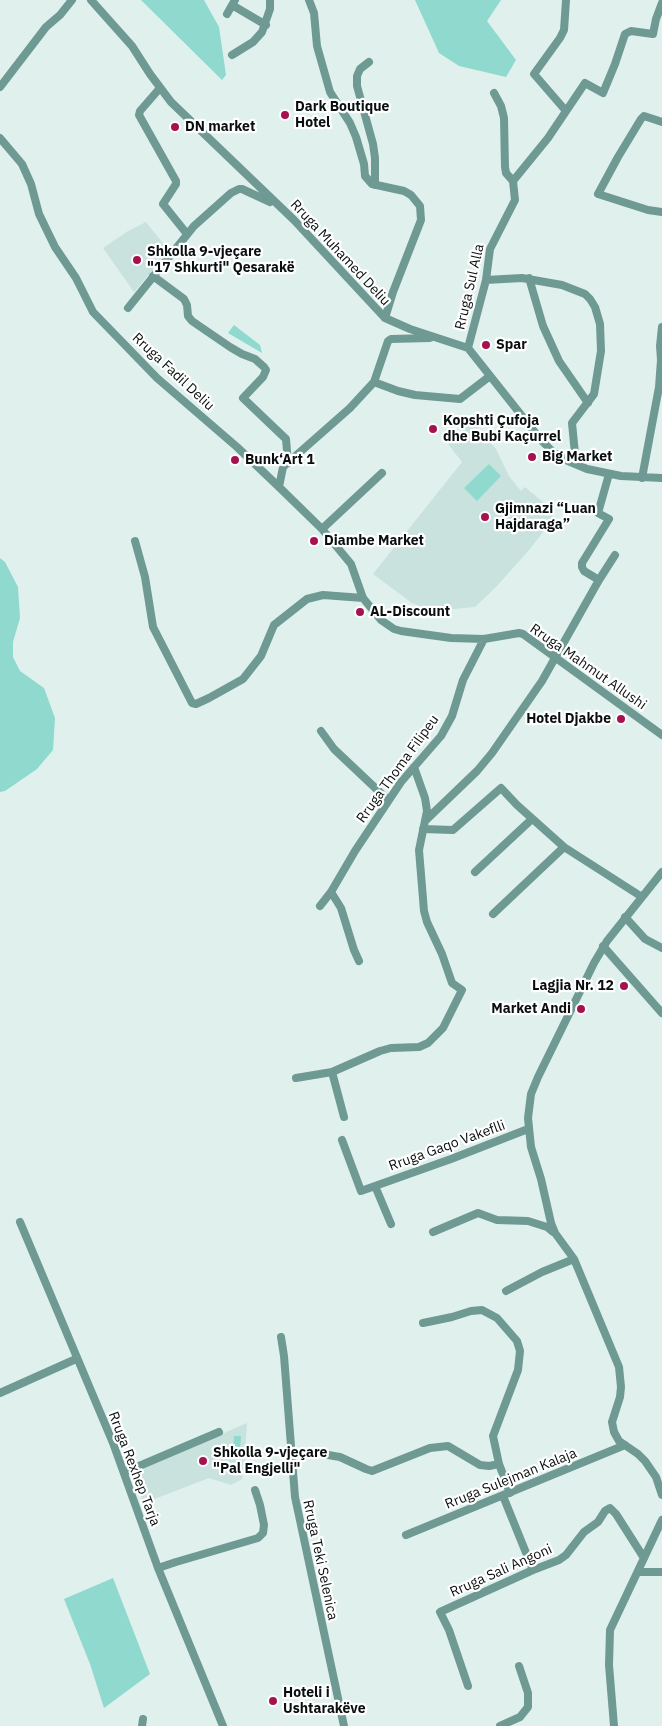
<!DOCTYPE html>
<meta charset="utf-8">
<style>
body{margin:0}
canvas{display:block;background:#dff0ed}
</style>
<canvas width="662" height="1726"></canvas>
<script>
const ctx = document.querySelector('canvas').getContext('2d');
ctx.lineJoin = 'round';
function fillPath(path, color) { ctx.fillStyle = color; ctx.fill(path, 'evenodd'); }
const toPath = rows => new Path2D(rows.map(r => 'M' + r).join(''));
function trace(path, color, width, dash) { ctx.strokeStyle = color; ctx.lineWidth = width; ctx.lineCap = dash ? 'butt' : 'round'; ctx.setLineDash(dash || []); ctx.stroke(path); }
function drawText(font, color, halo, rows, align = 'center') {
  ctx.font = font + ' "IBM Plex Sans",sans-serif'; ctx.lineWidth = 4.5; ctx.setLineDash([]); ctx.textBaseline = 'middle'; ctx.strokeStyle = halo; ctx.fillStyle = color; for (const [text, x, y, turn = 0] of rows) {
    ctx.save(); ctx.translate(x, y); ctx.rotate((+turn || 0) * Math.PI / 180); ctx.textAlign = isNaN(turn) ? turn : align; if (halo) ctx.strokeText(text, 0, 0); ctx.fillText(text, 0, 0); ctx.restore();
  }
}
fillPath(toPath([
 [146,222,169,251,134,292,103,248,128,231],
 [472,421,496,449,509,476,521,491,525,487,543,502,552,515,552,520,530,549,496,587,475,607,432,611,412,603,373,574,462,462,448,444],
 [247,1423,244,1467,242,1479,231,1485,209,1478,144,1503,132,1473]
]), '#c9e2de');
fillPath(toPath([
 [141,0,204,0,219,27,226,75,222,80],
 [415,0,501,0,487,21,516,60,506,77,459,66,439,53],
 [234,325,260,345,262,353,228,333],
 [489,464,501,476,477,501,464,488],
 [0,558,5,562,18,587,20,618,13,642,13,657,20,671,44,688,55,718,53,750,37,769,5,791,0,792],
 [234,1436,241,1436,240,1451,233,1450],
 [113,1578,150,1674,104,1708,90,1664,64,1599]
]), '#90d9cf');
trace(toPath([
 [91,0,132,46,150,74,171,102,294,220,385,318,410,329,468,348,541,440,554,453,568,461,587,469,621,476,662,478],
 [309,0,314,13,317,46,330,92,350,123,356,137,364,164,365,176,372,184,404,191,411,195,420,206,421,220,393,292,385,318],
 [232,5,266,25],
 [227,14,235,0],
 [232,55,253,42,262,32,270,9,270,0],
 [369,62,360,69,357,76,357,86,373,144,375,158,375,185],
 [0,87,46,27,60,15,72,0],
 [160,88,140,111,139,115,176,181,176,184,163,204,187,234],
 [566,111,534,74,560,38,564,30,566,0],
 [662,122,644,116,641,119,618,157,598,194,648,210,662,212],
 [0,138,22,164,31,184,39,214,55,247,76,278,93,312,157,378,237,447,279,487,322,529,351,564,363,598,381,620,394,629,401,631,451,638,484,639,519,633,523,634,662,735],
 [513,181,548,138,585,83,603,93,615,64,625,34,631,31,653,34,656,19,662,3],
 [153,276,184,299,187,305,188,316,192,321,230,347,242,354,255,359,264,367,266,370,263,377,243,398,286,439,288,463],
 [529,278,543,326,559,361,588,403],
 [486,280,522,278,562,285,585,294,590,299,595,307,600,324,601,351,594,394,572,423,576,464],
 [128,308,194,226,231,193,239,189,242,189,270,202],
 [468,348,486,280,490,249,515,200,513,181,506,173,505,167,504,118,501,106,494,93],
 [374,382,398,391,415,395,460,399,490,376],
 [642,478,659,387,661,360,660,346,662,327],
 [279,487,283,467,350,408,374,382,388,341,391,339,430,338],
 [322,529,382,473],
 [135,541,145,577,153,627,192,703,196,704,209,698,243,679,261,656,274,625,307,599,323,595,363,598],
 [599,580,615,555],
 [321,731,334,749,388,800],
 [426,820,477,771,492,753,542,681,599,580,584,571,582,567,582,563,609,519,598,513,609,474],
 [423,829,453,830,501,788,517,805,564,847,642,897],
 [475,872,532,819],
 [662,872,607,941,594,963,538,1077,531,1094,528,1118,531,1147,541,1179,551,1223,555,1233,574,1259,619,1367,621,1387,620,1397,612,1422,614,1432,619,1441,638,1454,645,1461,656,1477,662,1495],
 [331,892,341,908,354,950,359,961],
 [320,906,331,892,355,851,401,782,441,736,452,716,463,680,484,639],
 [493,914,564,847],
 [625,917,645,939,662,948],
 [603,946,662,1013],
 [332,1072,380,1051,391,1048,419,1047,428,1043,443,1028,462,990,452,983,442,954,427,922,424,911,419,850,427,811,425,798,414,767],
 [296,1078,332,1072,344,1117],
 [342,1140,361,1191,451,1159,528,1129],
 [375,1186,391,1224],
 [20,1222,113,1443,158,1568,223,1726],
 [433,1232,478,1213,497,1220,528,1221,547,1227,553,1232],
 [506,1291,542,1272,574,1259],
 [423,1323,452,1317,471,1311,482,1310,497,1318,517,1341,520,1351,518,1370,493,1436,499,1464,510,1493],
 [281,1337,284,1356,295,1497,344,1726],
 [0,1393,76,1359],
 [328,1455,340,1457,366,1469,372,1471,430,1448,448,1446,480,1465,489,1466,499,1464],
 [125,1472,219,1432],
 [503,1496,533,1570],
 [406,1535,625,1445],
 [158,1568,176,1562,258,1538,263,1533,264,1525,260,1505,255,1490],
 [638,1572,662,1572],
 [468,1686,449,1630,440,1612,533,1570,559,1560,566,1555,584,1532,598,1522,605,1511,610,1508,616,1514,644,1558],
 [142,1726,143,1719],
 [500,1726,520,1717,528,1707,528,1693,519,1666],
 [614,1726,609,1665,610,1630,662,1520]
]), '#6f9a94', 8);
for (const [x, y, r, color] of [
 [285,115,5,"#a5124f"],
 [175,127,5,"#a5124f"],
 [137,260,5,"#a5124f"],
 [486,345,5,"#a5124f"],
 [433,429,5,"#a5124f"],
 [532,457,5,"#a5124f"],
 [235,460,5,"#a5124f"],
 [485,517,5,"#a5124f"],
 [314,541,5,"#a5124f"],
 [360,612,5,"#a5124f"],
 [621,719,5,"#a5124f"],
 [624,986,5,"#a5124f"],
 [581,1009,5,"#a5124f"],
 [203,1461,5,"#a5124f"],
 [273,1701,5,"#a5124f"]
]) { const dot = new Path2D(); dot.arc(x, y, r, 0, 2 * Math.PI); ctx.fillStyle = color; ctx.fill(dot); trace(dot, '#fff', 2); }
drawText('bold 14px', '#090f0e', '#fff', [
 ["Dark Boutique",295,107],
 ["Hotel",295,123],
 ["DN market",185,127],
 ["Shkolla 9-vjeçare",147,252],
 ["\"17 Shkurti\" Qesarakë",147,268],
 ["Spar",496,345],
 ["Kopshti Çufoja",443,421],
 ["dhe Bubi Kaçurrel",443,437],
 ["Big Market",542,457],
 ["Bunk‘Art 1",245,460],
 ["Gjimnazi “Luan",495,509],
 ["Hajdaraga”",495,525],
 ["Diambe Market",324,541],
 ["AL-Discount",370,612],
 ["Hotel Djakbe",611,719,"right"],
 ["Lagjia Nr. 12",614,986,"right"],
 ["Market Andi",571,1009,"right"],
 ["Shkolla 9-vjeçare",213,1453],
 ["\"Pal Engjelli\"",213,1469],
 ["Hoteli i",283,1693],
 ["Ushtarakëve",283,1709]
], 'left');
drawText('14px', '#090f0e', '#fff', [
 ["Rruga Muhamed Deliu",340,253,47],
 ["Rruga Sul Alla",470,287,-77],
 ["Rruga Fadil Deliu",173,372,43],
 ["Rruga Mahmut Allushi",588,667,35],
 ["Rruga Thoma Filipeu",398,769,-54],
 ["Rruga Gaqo Vakeflli",447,1146,-20],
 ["Rruga Rexhep Tarja",134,1469,69],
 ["Rruga Sulejman Kalaja",511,1479,-22],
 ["Rruga Teki Selenica",320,1560,78],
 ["Rruga Sali Angoni",501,1571,-24]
]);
</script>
